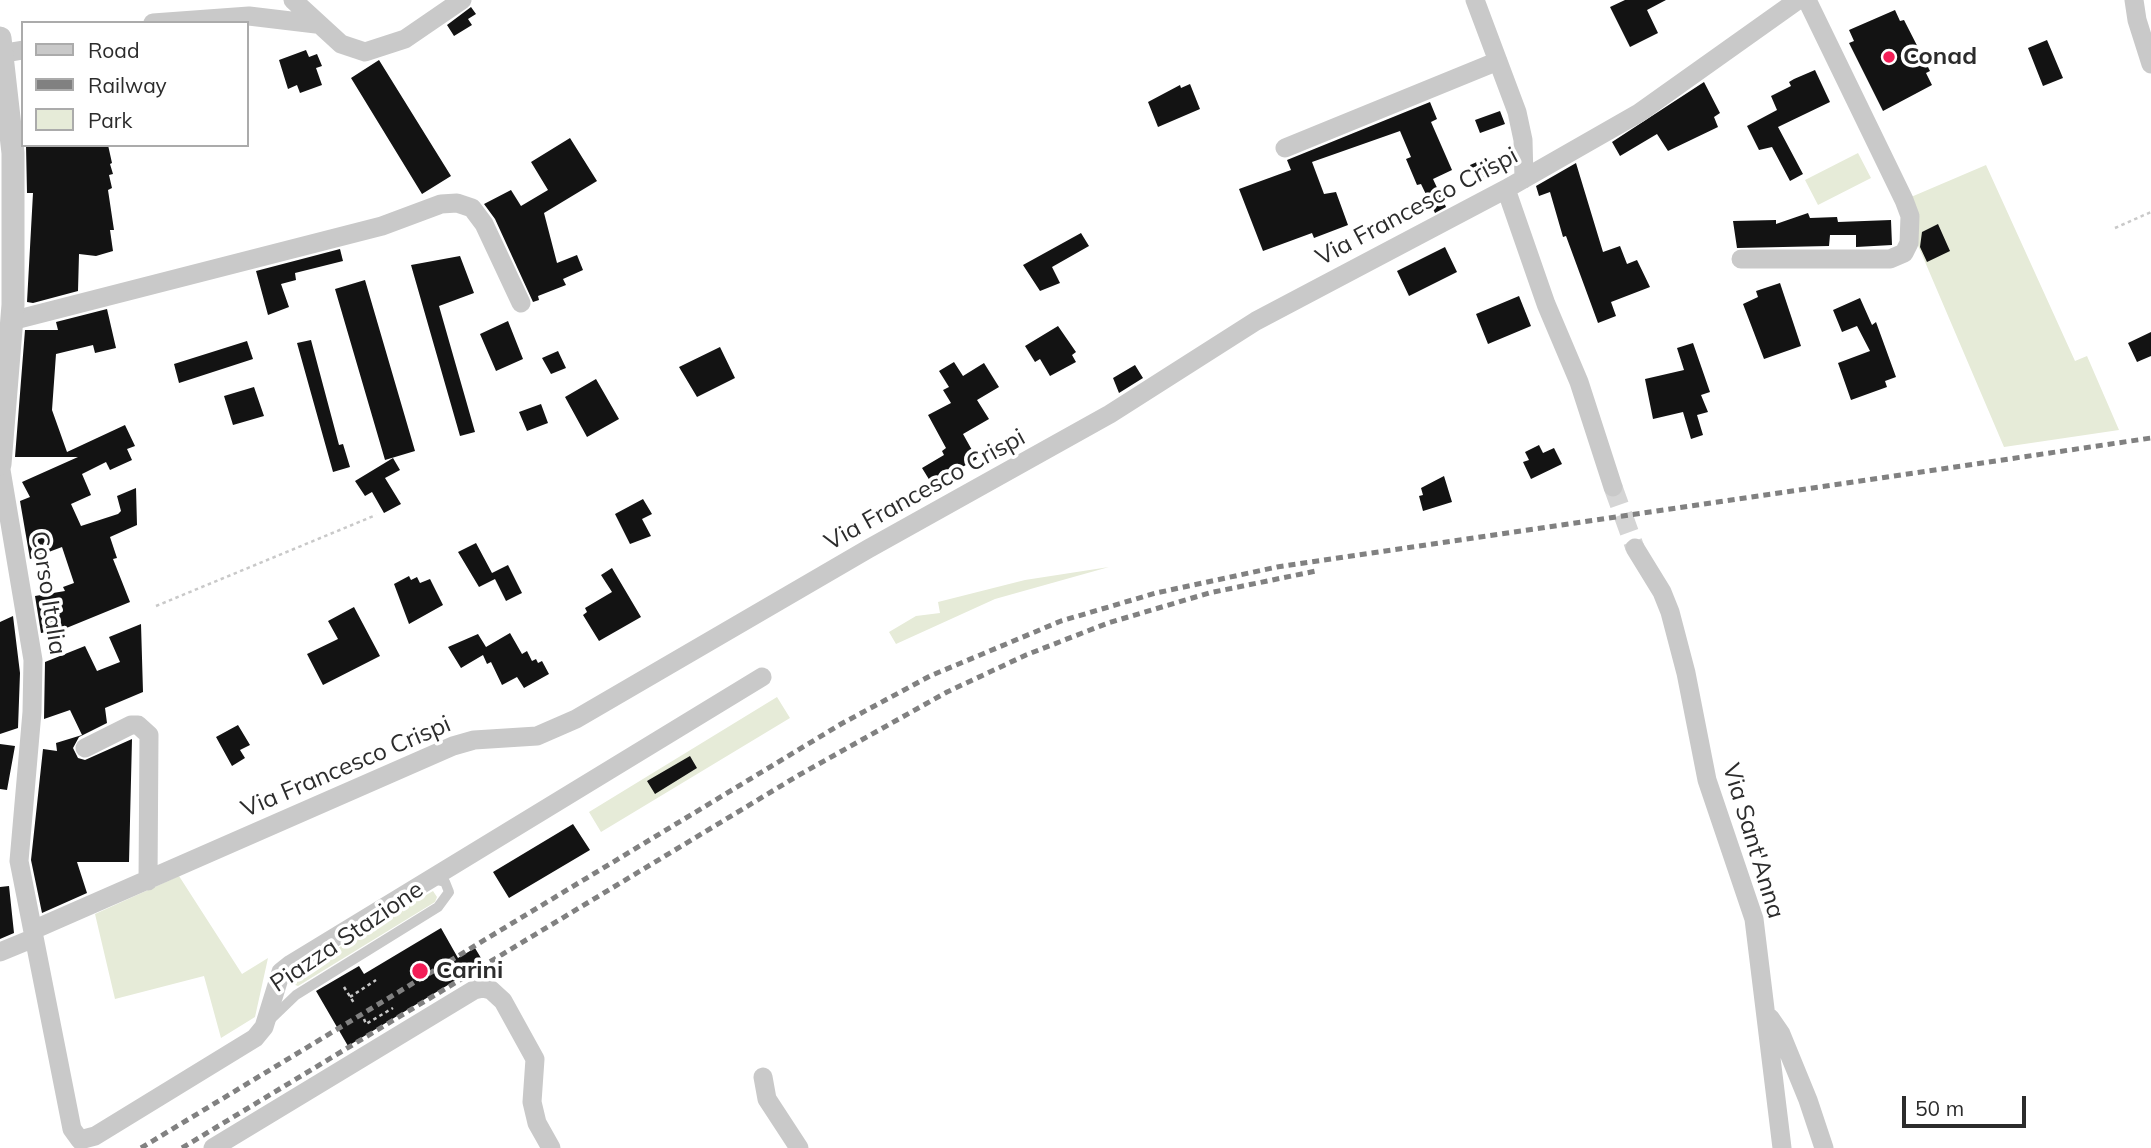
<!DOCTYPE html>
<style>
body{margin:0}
#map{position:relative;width:2151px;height:1148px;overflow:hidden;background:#fff;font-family:Mulish,sans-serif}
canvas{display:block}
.legend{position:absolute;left:21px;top:21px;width:228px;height:126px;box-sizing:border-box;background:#fff;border:2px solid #ababab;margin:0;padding:9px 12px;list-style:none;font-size:21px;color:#2c2c2c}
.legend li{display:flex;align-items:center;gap:14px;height:35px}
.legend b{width:35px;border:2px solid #ababab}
.scale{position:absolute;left:1902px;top:1096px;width:124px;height:32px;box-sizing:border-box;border:4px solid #2c2c2c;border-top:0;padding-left:9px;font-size:21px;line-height:24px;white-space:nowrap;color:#2c2c2c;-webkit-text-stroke:5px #fff;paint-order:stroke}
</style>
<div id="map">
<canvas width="2151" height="1148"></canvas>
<ul class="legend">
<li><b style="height:9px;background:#c9c9c9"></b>Road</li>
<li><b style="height:9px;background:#818181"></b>Railway</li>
<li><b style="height:19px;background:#e6ebd8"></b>Park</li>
</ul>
<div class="scale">50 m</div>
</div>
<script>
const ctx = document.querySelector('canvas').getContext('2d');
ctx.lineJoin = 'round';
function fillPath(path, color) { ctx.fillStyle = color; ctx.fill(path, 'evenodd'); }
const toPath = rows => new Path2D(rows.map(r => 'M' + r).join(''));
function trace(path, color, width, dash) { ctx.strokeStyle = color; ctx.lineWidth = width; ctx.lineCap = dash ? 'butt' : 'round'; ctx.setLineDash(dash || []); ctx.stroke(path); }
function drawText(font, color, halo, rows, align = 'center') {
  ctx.font = font + ' Mulish,sans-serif'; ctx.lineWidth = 7; ctx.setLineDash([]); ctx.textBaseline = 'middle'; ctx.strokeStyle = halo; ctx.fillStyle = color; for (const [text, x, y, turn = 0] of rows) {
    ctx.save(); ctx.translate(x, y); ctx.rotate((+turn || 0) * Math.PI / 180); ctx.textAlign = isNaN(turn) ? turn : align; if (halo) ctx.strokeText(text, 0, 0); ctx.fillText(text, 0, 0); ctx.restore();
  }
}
fillPath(toPath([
 [1858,153,1871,178,1818,205,1805,180],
 [1986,165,2075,361,2087,356,2119,430,2004,447,1911,229,1904,200],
 [1109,567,995,599,896,644,889,632,916,616,940,613,938,602,1025,580],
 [777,697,790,718,601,832,589,812],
 [179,876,242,974,268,958,255,1017,221,1038,204,976,115,999,95,914],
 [433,891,437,897,435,902,303,983,298,986,290,983,291,976]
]), '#e6ebd8');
fillPath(toPath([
 [1625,0,1666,0,1647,10,1658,33,1630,47,1610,7],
 [471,7,476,14,468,19,472,25,454,36,447,25],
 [1895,10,1900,21,1904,20,1930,71,1926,73,1932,85,1883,111,1849,43,1854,41,1849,30],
 [2047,40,2063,78,2043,86,2028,48],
 [306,50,309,57,317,54,322,66,316,68,322,85,300,93,297,85,288,89,279,60],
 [379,60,451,176,422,194,351,78],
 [1815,70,1830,102,1778,127,1803,174,1790,181,1772,147,1759,150,1747,126,1777,110,1771,96,1791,86,1789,82,1794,79],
 [1704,82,1720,113,1714,117,1718,127,1668,151,1657,134,1620,156,1612,142],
 [1190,84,1200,109,1158,127,1148,102,1180,85,1181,88],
 [1430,102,1437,119,1431,122,1452,170,1433,179,1446,207,1435,213,1421,184,1417,185,1406,159,1411,157,1400,131,1312,162,1324,194,1336,192,1348,225,1314,238,1312,233,1263,251,1239,189,1291,170,1287,160],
 [1500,111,1505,124,1480,133,1475,120],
 [570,138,597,181,544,213,557,263,577,255,583,270,563,279,566,285,538,296,539,300,533,302,495,219,484,204,511,190,521,206,548,190,531,162],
 [26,145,108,145,112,163,110,164,113,174,109,175,112,188,108,190,114,230,110,230,113,251,96,256,79,254,78,291,33,303,27,302,33,193,27,193],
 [1486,158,1494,174,1478,181,1470,165],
 [1576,163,1603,252,1620,246,1627,264,1637,260,1650,287,1611,302,1616,316,1598,323,1566,236,1563,237,1550,192,1539,196,1536,186],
 [1808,213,1810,218,1837,217,1838,222,1891,220,1892,245,1856,247,1856,235,1830,235,1829,246,1737,248,1733,221,1776,220,1776,224],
 [1938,224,1950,251,1927,262,1920,247,1922,232],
 [1081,233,1089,246,1052,267,1060,283,1040,291,1023,265],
 [1445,247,1457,272,1409,296,1397,271],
 [340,249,343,261,295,273,296,280,281,284,289,307,268,315,256,271],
 [460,256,474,293,439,306,475,432,460,436,411,265],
 [365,280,415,451,385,460,335,289],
 [1780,283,1801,346,1764,359,1743,304,1758,297,1756,291],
 [1519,296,1531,326,1488,344,1476,314],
 [1860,298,1872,325,1876,322,1896,377,1885,381,1887,387,1851,400,1838,363,1870,351,1857,326,1842,332,1833,310],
 [107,309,116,348,95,353,93,345,56,354,52,410,67,452,125,425,135,446,127,449,132,460,110,470,106,462,82,474,91,495,71,504,81,526,118,514,121,511,117,496,136,488,137,525,110,537,117,558,113,559,130,602,64,629,41,633,35,596,65,591,63,587,74,583,62,547,30,559,20,501,30,497,22,482,78,457,15,457,25,330,58,330,56,322],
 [508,321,523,359,496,371,480,334],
 [1058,326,1076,352,1072,355,1076,362,1050,376,1040,359,1035,362,1025,346],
 [2151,332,2151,356,2137,362,2128,343],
 [311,340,339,445,343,444,350,467,333,472,297,343],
 [247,341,253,359,179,383,174,364],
 [1693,343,1710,392,1701,395,1708,412,1697,415,1703,435,1691,439,1683,412,1653,419,1645,379,1684,370,1677,348],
 [720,347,735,378,697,397,679,367],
 [558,351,566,368,551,374,542,358],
 [954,362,963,376,984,363,999,387,977,400,989,419,963,434,977,459,953,472,951,468,930,481,922,468,944,455,942,451,946,448,928,415,951,403,943,390,949,387,939,371],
 [1135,365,1143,378,1119,393,1113,378],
 [596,379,619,419,587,437,565,397],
 [254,387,264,416,233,425,224,396],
 [541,404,548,423,527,431,519,412],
 [1539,445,1543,453,1554,448,1562,464,1531,479,1523,462,1529,460,1525,452],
 [393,458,400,470,385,478,401,504,384,513,372,492,365,496,355,481],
 [1444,476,1452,502,1423,511,1419,496,1423,495,1421,488],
 [643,499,652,514,642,519,651,536,630,544,615,514],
 [476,543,492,573,508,565,522,593,506,601,495,579,479,587,458,552],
 [612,568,641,617,599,641,583,615,587,612,585,608,612,592,601,575],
 [409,576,411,580,417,577,420,583,430,579,443,605,409,624,394,584],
 [354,607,380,656,323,685,307,654,338,639,328,621],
 [13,616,20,673,18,728,0,734,0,622],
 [141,624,143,692,105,708,107,723,79,737,73,748,78,758,85,760,132,739,129,862,77,862,87,893,42,913,31,860,43,749,57,751,56,743,82,735,70,710,44,719,45,662,85,646,97,671,120,662,109,637],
 [510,633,522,654,527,651,532,661,536,659,538,663,542,661,549,674,524,688,517,677,502,685,491,662,487,664,483,655,461,668,448,647,478,634,486,647],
 [238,725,250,745,240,750,245,758,232,766,216,737],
 [0,744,15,746,7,790,0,789],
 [690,756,697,768,655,794,647,781],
 [573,824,590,850,509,898,493,872],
 [9,886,14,933,0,939,0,887],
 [441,928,458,958,475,948,484,963,348,1046,316,991,359,966,364,974]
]), '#131313');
trace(toPath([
 [1613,487,1635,548]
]), '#d5d5d5', 19, [19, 10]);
trace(toPath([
 [2115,228,2151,212],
 [156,606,376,515],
 [344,987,354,1003],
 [350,997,376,980],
 [364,1019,366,1024,393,1008]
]), '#c9c9c9', 2.5, [3.5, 3.5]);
trace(toPath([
 [271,1019,296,995,438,907,449,892,445,882,433,879]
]), '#c9c9c9', 10);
trace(toPath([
 [293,0,341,44,365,52,405,39,462,0],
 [1475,0,1517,112,1523,140,1524,179],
 [2134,0,2137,20,2151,64],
 [153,23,249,16,316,24],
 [0,54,23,50],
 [1285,148,1498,61],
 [1506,189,1546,304,1579,382,1613,487],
 [1741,259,1890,259,1904,253,1909,243,1910,216,1904,200,1807,0],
 [11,321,382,226,441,204,457,203,472,208,484,224,521,303],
 [0,464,33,660,32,712,19,861,72,1129,80,1140,95,1136,255,1038,264,1027,281,972,291,964,762,677],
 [1635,548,1662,592,1670,612,1686,673,1707,780,1754,919,1782,1148],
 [85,748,131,725,138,725,149,735,148,881],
 [33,930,453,746,474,740,537,736,576,719,868,549,1110,414,1256,321,1506,189,1639,113,1798,0],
 [0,952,34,938],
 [1770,1018,1781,1034,1808,1100,1824,1148],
 [763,1077,767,1099,799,1148],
 [213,1148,474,990,483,988,491,990,503,1001,535,1059,532,1102,537,1123,551,1148]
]), '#c9c9c9', 19);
trace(toPath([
 [0,38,13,153,13,305,0,464]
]), '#c9c9c9', 23);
trace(toPath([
 [141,1148,841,724,930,676,1061,621,1156,593,1277,567,2151,438],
 [182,1148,799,775,947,692,1026,655,1108,623,1209,593,1316,571]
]), '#818181', 5, [7, 5]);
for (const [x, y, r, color] of [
 [1889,57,7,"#f31e57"],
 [420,971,9,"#f31e57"]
]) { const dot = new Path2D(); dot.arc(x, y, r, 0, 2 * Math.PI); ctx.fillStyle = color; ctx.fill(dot); trace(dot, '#fff', 2.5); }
drawText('bold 24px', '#2c2c2c', '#fff', [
 ["Conad",1903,57],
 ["Carini",436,971]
], 'left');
drawText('24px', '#2c2c2c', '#fff', [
 ["Via Francesco Crispi",1417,207,-28],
 ["Via Francesco Crispi",925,490,-29],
 ["Corso Italia",48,593,81],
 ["Via Francesco Crispi",346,767,-23],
 ["Via Sant'Anna",1753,841,73],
 ["Piazza Stazione",347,937,-34]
]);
</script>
